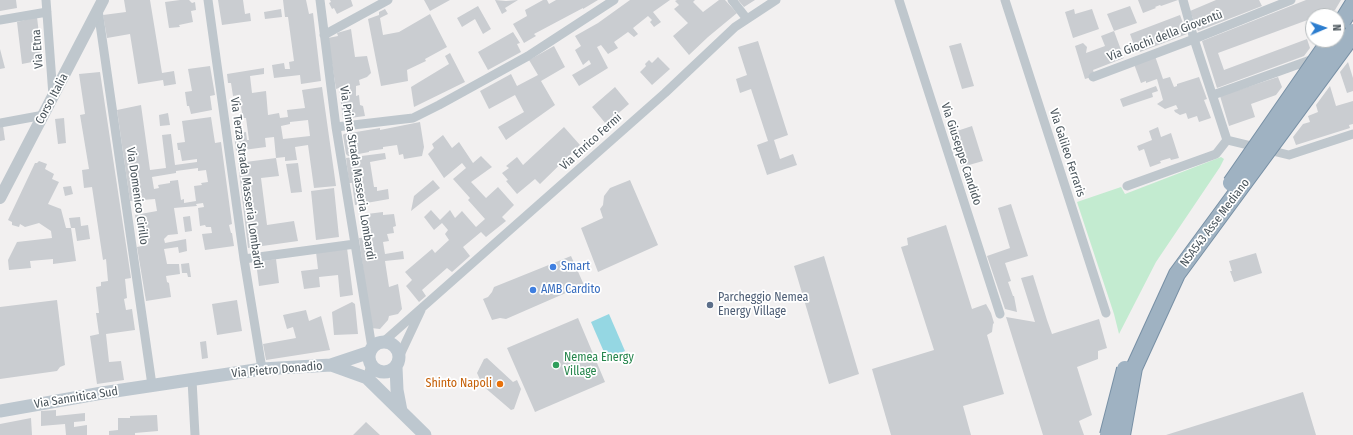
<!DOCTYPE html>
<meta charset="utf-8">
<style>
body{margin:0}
#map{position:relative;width:1353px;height:435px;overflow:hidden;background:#f2f0f0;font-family:"Fira Sans Condensed",sans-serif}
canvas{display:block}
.north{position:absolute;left:1305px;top:8px;width:40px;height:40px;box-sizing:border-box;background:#fff;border:1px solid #b6bbbd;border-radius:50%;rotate:88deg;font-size:11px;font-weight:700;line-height:16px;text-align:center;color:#49545b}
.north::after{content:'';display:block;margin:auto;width:14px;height:18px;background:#2c7dcf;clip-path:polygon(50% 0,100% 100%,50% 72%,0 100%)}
</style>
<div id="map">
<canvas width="1353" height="435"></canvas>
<div class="north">N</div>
</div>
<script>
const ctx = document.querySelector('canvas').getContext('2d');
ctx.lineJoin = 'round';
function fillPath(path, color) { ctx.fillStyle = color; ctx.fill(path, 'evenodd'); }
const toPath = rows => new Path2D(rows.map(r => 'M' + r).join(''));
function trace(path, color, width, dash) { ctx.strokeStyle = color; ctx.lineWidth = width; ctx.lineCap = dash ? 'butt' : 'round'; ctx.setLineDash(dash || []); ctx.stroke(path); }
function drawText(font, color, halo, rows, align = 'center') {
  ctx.font = font + ' "Fira Sans Condensed",sans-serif'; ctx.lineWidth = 3.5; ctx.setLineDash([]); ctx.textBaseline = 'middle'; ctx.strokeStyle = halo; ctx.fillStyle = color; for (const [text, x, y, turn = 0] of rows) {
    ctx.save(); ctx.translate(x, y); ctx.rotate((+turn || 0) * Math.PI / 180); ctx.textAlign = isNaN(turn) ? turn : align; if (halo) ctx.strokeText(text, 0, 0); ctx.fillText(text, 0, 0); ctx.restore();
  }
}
fillPath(toPath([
 [1221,157,1224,159,1220,167,1156,262,1119,334,1114,314,1077,202,1121,187,1125,194]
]), '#c3ebd0');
fillPath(toPath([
 [609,314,625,351,607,359,591,322]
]), '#95d7e3');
fillPath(toPath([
 [0,0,16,0,17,8,0,11],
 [124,0,150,0,162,73,174,71,176,84,164,86,163,80,138,84,130,34,107,38,103,15,126,12],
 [180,0,189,0,192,3,195,2,196,10,191,11,193,22,179,25,180,27,169,28,165,2],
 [218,0,243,0,245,14,250,13,251,21,222,25],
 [283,0,306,0,309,14,313,13,321,81,301,84,300,75,274,78,272,65,284,63,285,69,290,69,289,62,294,61,288,17,285,17],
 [330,0,351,0,353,6,337,14,334,8,332,9,329,3,331,2],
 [424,0,450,0,430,11],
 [495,0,506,1,518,0,505,8,507,11,502,14],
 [543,0,547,0,549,4,556,0,598,0,583,9,583,8,534,34,536,36,524,43,513,24,527,16,525,10],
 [630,0,670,0,653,12,661,22,654,27,650,22,652,20,648,16,633,28,638,34,634,37,628,32,614,42,618,48,608,54,601,45,597,47,608,68,579,86,572,75,591,64,589,60,583,65,575,50,581,46,575,36,598,23],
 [677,0,695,0,693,2,703,12,719,0,725,0,737,13,708,37,689,55,673,36,688,23,674,9,679,5,675,1],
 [738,0,755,0,744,7],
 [1138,0,1178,0,1161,6,1160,5,1155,7,1156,8,1143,13],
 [1216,0,1259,0,1262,6,1198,31,1190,11],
 [1306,0,1341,0,1335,10,1319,16,1313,16,1313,18,1218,53,1224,70,1307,39,1310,48,1304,56,1217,88,1202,41],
 [478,6,491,29,483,34,475,19,462,27,457,18],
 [1130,6,1137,23,1114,31,1107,14],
 [281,9,282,17,265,19,264,12],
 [385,9,388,14,380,18,383,35,399,32,430,14,447,47,425,59,426,61,407,70,408,81,381,86,368,19,379,15,379,12],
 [1074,9,1075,14,1092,9,1099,29,1073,38,1065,12],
 [1180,15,1187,34,1140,52,1137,44,1134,45,1130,34],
 [37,17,42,60,22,64,17,22],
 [351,29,355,57,367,56,371,73,367,77,359,80,360,85,356,86,356,96,359,95,360,105,363,106,365,116,343,119,339,88,336,89,328,38,338,36,337,33],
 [1114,31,1124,58,1093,70,1095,76,1085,79,1075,46,1083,43,1087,47,1086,53,1105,46,1101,36],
 [513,32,520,43,517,44,521,52,488,70,478,52],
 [758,41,788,135,774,140,780,159,793,154,797,165,767,175,757,145,768,141,751,89,740,93,736,79,747,75,738,47],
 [961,43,974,86,962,89,949,46],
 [554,46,565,67,541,81,555,105,506,140,498,127,524,112,515,95,489,109,480,91,511,74,517,86,538,75,529,60],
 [0,49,5,68,0,69],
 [450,53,465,82,414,107,411,87,449,64,445,56],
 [1155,56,1163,79,1170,77,1174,87,1177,86,1177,84,1199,77,1207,99,1204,100,1211,118,1199,122,1197,116,1188,119,1186,113,1180,115,1175,112,1174,110,1178,109,1176,105,1165,109,1157,104,1163,100,1157,79,1146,83,1146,81,1141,83,1134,64],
 [658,57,670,69,652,85,640,72,646,66,645,64,649,60,652,63],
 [1348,62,1353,78,1353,91,1347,93,1340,72],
 [210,66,215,95,210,96,212,110,191,114,189,106,187,106,185,92,192,91,188,69],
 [264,68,264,74,250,76,252,93,266,91,268,115,279,113,280,118,288,117,287,110,305,108,302,90,322,87,336,186,314,188,308,145,295,147,297,160,285,161,285,157,276,158,274,137,265,138,266,147,236,151,234,134,246,132,247,140,249,140,246,118,243,118,239,95,233,96,231,83,228,83,227,74],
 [308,120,310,136,283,139,281,126,290,124,290,122],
 [100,72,131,278,125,279,127,298,124,299,126,310,132,309,135,330,106,334,109,362,121,361,124,380,97,384,90,336,99,334,96,313,99,313,96,287,101,286,101,282,108,281,106,259,103,260,92,187,84,188,82,170,89,169,80,115,85,114,79,74],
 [1278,77,1282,87,1276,95,1251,104,1255,117,1229,126,1220,96],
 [1156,86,1158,91,1152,93,1153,97,1123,107,1120,99],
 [1330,86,1336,106,1353,101,1353,124,1349,125,1350,128,1296,145,1293,137,1303,124,1310,122,1308,116,1318,112,1316,105],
 [615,87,629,104,606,124,592,107],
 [141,105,150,170,166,168,162,135,171,134,175,165,197,162,197,159,182,161,180,150,178,150,177,143,185,142,182,121,211,117,215,143,221,142,232,224,229,225,231,233,232,233,234,246,205,250,202,234,212,233,211,227,206,227,205,225,200,226,198,208,204,207,203,203,196,204,197,206,174,208,178,234,168,235,164,239,165,243,186,239,187,251,179,253,178,247,164,249,167,264,179,264,180,274,166,276,167,282,169,283,171,297,146,301,137,247,142,246,140,233,138,233,135,215,157,211,155,199,130,201,117,110],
 [198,168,198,171,206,170,208,182,201,183,202,185,194,186,196,201,184,203,184,199,181,200,178,180,170,181,170,183,158,185,159,188,154,189,152,177,176,173,176,171],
 [168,113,170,125,160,126,159,115],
 [64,118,66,143,58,144,55,119],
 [420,122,424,147,422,156,404,159,403,154,399,155,397,145,383,147,383,149,369,151,369,152,348,156,346,154,343,135,344,134,380,128,380,130],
 [0,126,3,126,5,140,0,141],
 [972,126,983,161,962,167,951,133],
 [564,127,580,145,540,184,535,179,517,194,506,181,508,180,502,173,509,168,506,166,517,157,523,165],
 [1158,127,1161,137,1171,133,1179,158,1171,160,1170,158,1160,161,1161,163,1150,167,1144,149,1139,151,1137,146,1152,140,1149,131],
 [443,135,452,148,459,142,473,163,481,156,492,167,471,182,486,198,498,187,514,205,502,217,506,221,486,237,481,232,463,247,470,256,452,272,447,268,422,290,426,296,419,302,406,286,412,280,405,272,432,249,435,253,449,240,445,234,448,230,442,223,434,230,424,217,431,210,440,220,450,210,455,218,462,211,476,227,485,219,468,200,470,198,453,179,466,168,462,163,444,178,428,154,434,148,432,144],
 [385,153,386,159,370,162,374,187,377,187,377,191,388,189,389,199,355,205,352,183,349,183,346,158],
 [276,158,279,176,261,178,267,225,294,221,298,241,248,248,238,163],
 [39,161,47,164,45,169,54,174,52,179,59,182,48,204,61,209,66,228,71,228,76,261,53,264,53,259,30,261,31,268,9,270,8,260,17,242,52,238,51,231,39,223,25,227,20,224,19,227,12,225,12,222,8,220,35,163,37,163],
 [298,163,302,192,291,193,286,164],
 [433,180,440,188,411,211,414,196],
 [630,180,658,245,598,272,581,228,603,218,600,209,603,205,604,196,610,188],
 [71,186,73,194,65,196,63,187],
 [334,188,339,237,316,240,311,191],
 [1011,204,1028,256,1005,263,1011,281,1008,282,1013,296,1014,296,1017,312,1005,309,987,256,1010,248,998,208],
 [383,212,383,215,394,214,396,226,393,227,394,233,387,234,389,241,383,242,385,254,403,251,404,259,385,261,389,287,398,284,402,309,398,314,389,316,388,320,380,329,371,328,359,238,370,237,367,214],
 [190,216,192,231,185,232,183,217],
 [80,217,81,226,88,225,90,239,77,241,75,228,71,228,69,218],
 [946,225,972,309,986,304,991,313,994,323,993,324,992,332,987,335,1004,394,963,406,971,435,891,435,872,369,934,350,901,247,908,245,907,238],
 [347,248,353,295,340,297,338,275,319,277,320,287,304,289,301,271,318,269,316,252],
 [1256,253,1262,273,1234,282,1230,271,1232,271,1229,261],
 [571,256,584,285,506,319,500,318,492,320,483,299,488,297,492,292,494,287],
 [824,256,859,374,829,384,794,266],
 [276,259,279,283,259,286,256,262],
 [189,263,191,277,188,277,187,273,182,273,181,264],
 [1033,275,1047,320,1052,334,1099,319,1107,348,1098,351,1098,359,1077,367,1092,415,1079,421,1084,435,1043,435,1006,317,1035,322,1021,278],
 [57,300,65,365,60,367,57,371,0,379,0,307],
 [237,300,242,331,217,335,212,304],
 [352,302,355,304,358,334,334,335,332,312],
 [306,310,309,321,321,316,330,350,266,360,263,344,296,338,293,327,287,329,283,315],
 [578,318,605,382,535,412,507,348],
 [206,341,208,358,202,359,200,342],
 [487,358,513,382,517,380,521,389,514,409,511,410,483,386,477,373,484,359],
 [1303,392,1316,435,1166,435],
 [56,410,56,416,85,413,85,421,74,422,74,427,87,425,87,435,66,435,65,424,41,426,41,411],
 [157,415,158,431,135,433,135,435,109,435,109,431,118,430,118,418,130,418,130,416],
 [31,418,32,435,0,435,0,424],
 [366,422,380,435,353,435]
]), '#cacdd1');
const trunk = toPath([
 [1337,30,1353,4]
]);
trace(trunk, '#7890a5', 18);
trace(toPath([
 [46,0,53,96],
 [208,0,244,259,262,369],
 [320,0,336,127,372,348],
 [732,0,747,19],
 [899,0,1000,314],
 [1005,0,1106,313],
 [1183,0,1194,39,1227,140,1289,155,1353,134],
 [98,10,152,385],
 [0,20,47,12],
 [324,35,388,0],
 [1093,77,1194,39,1291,0],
 [1213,95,1316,58],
 [0,123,44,115],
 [336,127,413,118,439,105,528,56,614,0],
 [1127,186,1216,154,1227,140],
 [244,259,355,244],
 [382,343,665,93,735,27,776,0],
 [399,357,421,310],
 [367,378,371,365],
 [192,380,195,435]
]), '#bfc7cd', 9);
trace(toPath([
 [0,198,103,0]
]), '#bfc7cd', 12);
trace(toPath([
 '369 357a15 15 0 1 1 30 0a15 15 0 1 1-30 0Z',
 [331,365,370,352],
 [396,367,397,390,401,411],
 [0,411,102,393,262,369,331,365,367,378,425,435]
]), '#bdc7cf', 13);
trace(trunk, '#9fb2c2', 16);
const trunkBridge = toPath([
 [1231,183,1330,40],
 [1108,435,1125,369],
 [1122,435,1134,368,1177,274,1346,44,1353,32]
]);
trace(trunkBridge, '#7890a5', 18, []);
trace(trunkBridge, '#9fb2c2', 16);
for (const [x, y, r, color] of [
 [553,267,4,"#3f7fe0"],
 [533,290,4,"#3f7fe0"],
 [710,305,4,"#5c6f8a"],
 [556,365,4,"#2e9e5b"],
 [500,384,4,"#e8710a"]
]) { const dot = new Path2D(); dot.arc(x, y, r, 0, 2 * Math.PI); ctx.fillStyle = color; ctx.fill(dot); trace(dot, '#fff', 1.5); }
drawText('12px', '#49545b', '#fff', [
 ["Via Giochi della Gioventù",1165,36,-21],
 ["Via Etna",38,49,-94],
 ["Corso Italia",52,99,-62],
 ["Via Enrico Fermi",591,142,-42],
 ["Via Galileo Ferraris",1067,153,72],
 ["Via Giuseppe Candido",961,154,72],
 ["Via Prima Strada Masseria Lombardi",357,173,81],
 ["Via Terza Strada Masseria Lombardi",246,183,82],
 ["Via Domenico Cirillo",137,196,82],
 ["NSA543 Asse Mediano",1215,223,-53],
 ["Via Pietro Donadio",277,370,-5],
 ["Via Sannitica Sud",76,398,-9]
]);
drawText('12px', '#366cbe', '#fff', [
 ["Smart",561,267],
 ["AMB Cardito",541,290]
], 'left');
drawText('12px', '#4e5e75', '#fff', [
 ["Parcheggio Nemea",718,298],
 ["Energy Village",718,312]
], 'left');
drawText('12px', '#27864d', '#fff', [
 ["Nemea Energy",564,358],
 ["Village",564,372]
], 'left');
drawText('12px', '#c56008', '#fff', [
 ["Shinto Napoli",492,384]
], 'right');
</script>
